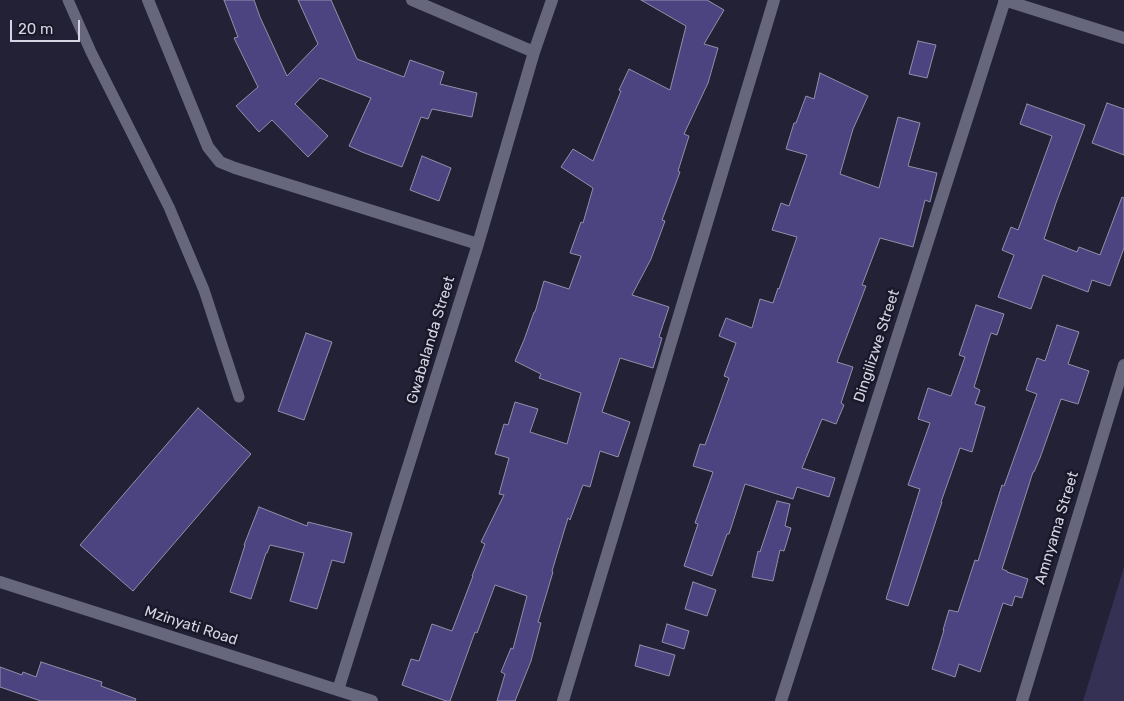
<!DOCTYPE html>
<style>
body{margin:0}
#map{position:relative;width:1124px;height:701px;overflow:hidden;background:#232135;font-family:Rubik,sans-serif}
canvas{display:block}
.scale{position:absolute;left:10px;top:20px;width:70px;height:22px;box-sizing:border-box;border:2px solid #d5d5e2;border-top:0;padding-left:6px;font-size:15px;line-height:18px;white-space:nowrap;color:#d5d5e2;-webkit-text-stroke:4px #19182a;paint-order:stroke}
</style>
<div id="map">
<canvas width="1124" height="701"></canvas>
<div class="scale">20 m</div>
</div>
<script>
const ctx = document.querySelector('canvas').getContext('2d');
ctx.lineJoin = 'round';
function fillPath(path, color) { ctx.fillStyle = color; ctx.fill(path, 'evenodd'); }
const toPath = rows => new Path2D(rows.map(r => 'M' + r).join(''));
function trace(path, color, width, dash) { ctx.strokeStyle = color; ctx.lineWidth = width; ctx.lineCap = dash ? 'butt' : 'round'; ctx.setLineDash(dash || []); ctx.stroke(path); }
function drawText(font, color, halo, rows, align = 'center') {
  ctx.font = font + ' Rubik,sans-serif'; ctx.lineWidth = 5; ctx.setLineDash([]); ctx.textBaseline = 'middle'; ctx.strokeStyle = halo; ctx.fillStyle = color; for (const [text, x, y, turn = 0] of rows) {
    ctx.save(); ctx.translate(x, y); ctx.rotate((+turn || 0) * Math.PI / 180); ctx.textAlign = isNaN(turn) ? turn : align; if (halo) ctx.strokeText(text, 0, 0); ctx.fillText(text, 0, 0); ctx.restore();
  }
}
fillPath(toPath([
 [1124,567,1124,701,1083,701]
]), '#343154');
const building = toPath([
 [224,0,254,0,260,17,287,76,318,44,298,0,331,0,357,59,404,77,410,60,444,72,440,84,477,93,472,117,432,109,428,119,421,117,402,167,362,152,349,146,371,98,320,78,295,104,328,136,308,157,272,120,259,132,236,106,258,87,234,38,238,37,224,0],
 [641,0,707,0,724,10,704,44,718,48,708,83,684,134,689,136,678,171,680,172,662,220,665,221,651,259,632,295,669,307,659,337,662,338,653,368,620,358,602,412,630,422,618,457,600,451,590,487,583,485,570,520,568,518,552,571,553,572,538,622,541,623,531,661,515,701,497,701,505,674,501,672,511,648,513,649,527,596,495,585,477,633,475,632,450,701,446,701,402,685,411,659,419,661,432,624,452,631,473,576,472,576,485,544,481,542,504,495,499,494,509,458,495,454,504,424,508,425,515,402,538,409,530,432,567,444,581,393,539,378,541,374,515,361,524,340,534,312,535,312,544,281,569,289,581,256,570,253,581,222,583,223,593,188,561,167,573,149,593,161,621,91,619,90,629,69,670,90,686,26,641,0],
 [918,41,936,45,927,78,909,74,918,41],
 [820,73,868,96,853,129,840,174,879,188,898,117,920,123,908,166,937,173,930,202,925,200,913,247,880,238,862,285,866,286,837,362,853,367,841,403,844,405,836,424,822,419,802,468,835,478,829,497,797,487,793,499,745,484,729,534,727,534,712,576,684,566,698,524,695,523,713,472,693,466,700,444,705,445,729,378,724,376,736,343,719,336,726,318,752,328,760,299,773,303,778,288,779,289,797,237,772,230,781,203,789,206,807,155,786,149,794,123,796,123,806,96,814,99,820,73],
 [1107,103,1124,109,1124,155,1092,143,1107,103],
 [1027,104,1085,125,1056,203,1044,239,1077,252,1079,247,1100,255,1122,197,1124,198,1124,248,1110,286,1092,280,1088,292,1043,275,1031,309,998,297,1014,255,1002,250,1011,227,1018,230,1052,136,1020,124,1027,104],
 [422,156,451,168,439,201,410,190,422,156],
 [976,305,1004,314,997,335,991,333,974,387,980,390,975,404,985,407,972,452,960,448,941,502,942,502,908,606,886,599,920,489,908,485,930,423,918,419,928,388,951,396,965,357,959,355,976,305],
 [1057,325,1079,332,1068,364,1089,371,1078,404,1061,399,1040,458,1034,472,1033,472,1002,569,1007,571,1007,572,1028,579,1022,598,1015,596,1012,606,1003,603,980,672,959,664,955,677,932,669,944,630,943,630,949,610,958,612,975,560,978,561,1002,485,1004,486,1037,394,1026,390,1037,358,1045,361,1057,325],
 [306,333,332,342,304,420,278,411,306,333],
 [198,408,251,454,133,591,80,545,198,408],
 [777,501,790,504,785,526,791,528,784,551,780,550,773,581,752,577,758,551,760,552,777,501],
 [259,507,307,526,308,522,352,533,344,563,332,560,317,609,290,601,304,553,270,545,267,553,266,553,251,599,230,592,245,545,244,545,259,507],
 [693,582,716,590,707,616,685,609,693,582],
 [667,624,689,631,684,649,662,642,667,624],
 [640,645,675,655,669,676,635,666,640,645],
 [41,662,102,682,101,686,136,699,135,701,41,701,0,687,0,667,22,675,23,672,36,677,41,662]
]);
fillPath(building, '#4b4481');
trace(building, '#9190a9', 1);
trace(toPath([
 [68,0,91,52,169,207,204,290,239,397]
]), '#66667c', 11);
trace(toPath([
 [148,0,208,147,220,162,235,168,478,244],
 [412,0,534,52],
 [1004,0,1124,38],
 [0,582,372,701],
 [338,690,478,244,534,52,552,0],
 [563,701,774,0],
 [781,701,1005,0]
]), '#66667c', 12);
trace(toPath([
 [1022,701,1124,365]
]), '#66667c', 12);
drawText('15px', '#d5d5e2', '#19182a', [
 ["Gwabalanda Street",431,340,-73],
 ["Dingilizwe Street",877,346,-72],
 ["Amnyama Street",1057,528,-73],
 ["Mzinyati Road",191,626,18]
]);
</script>
